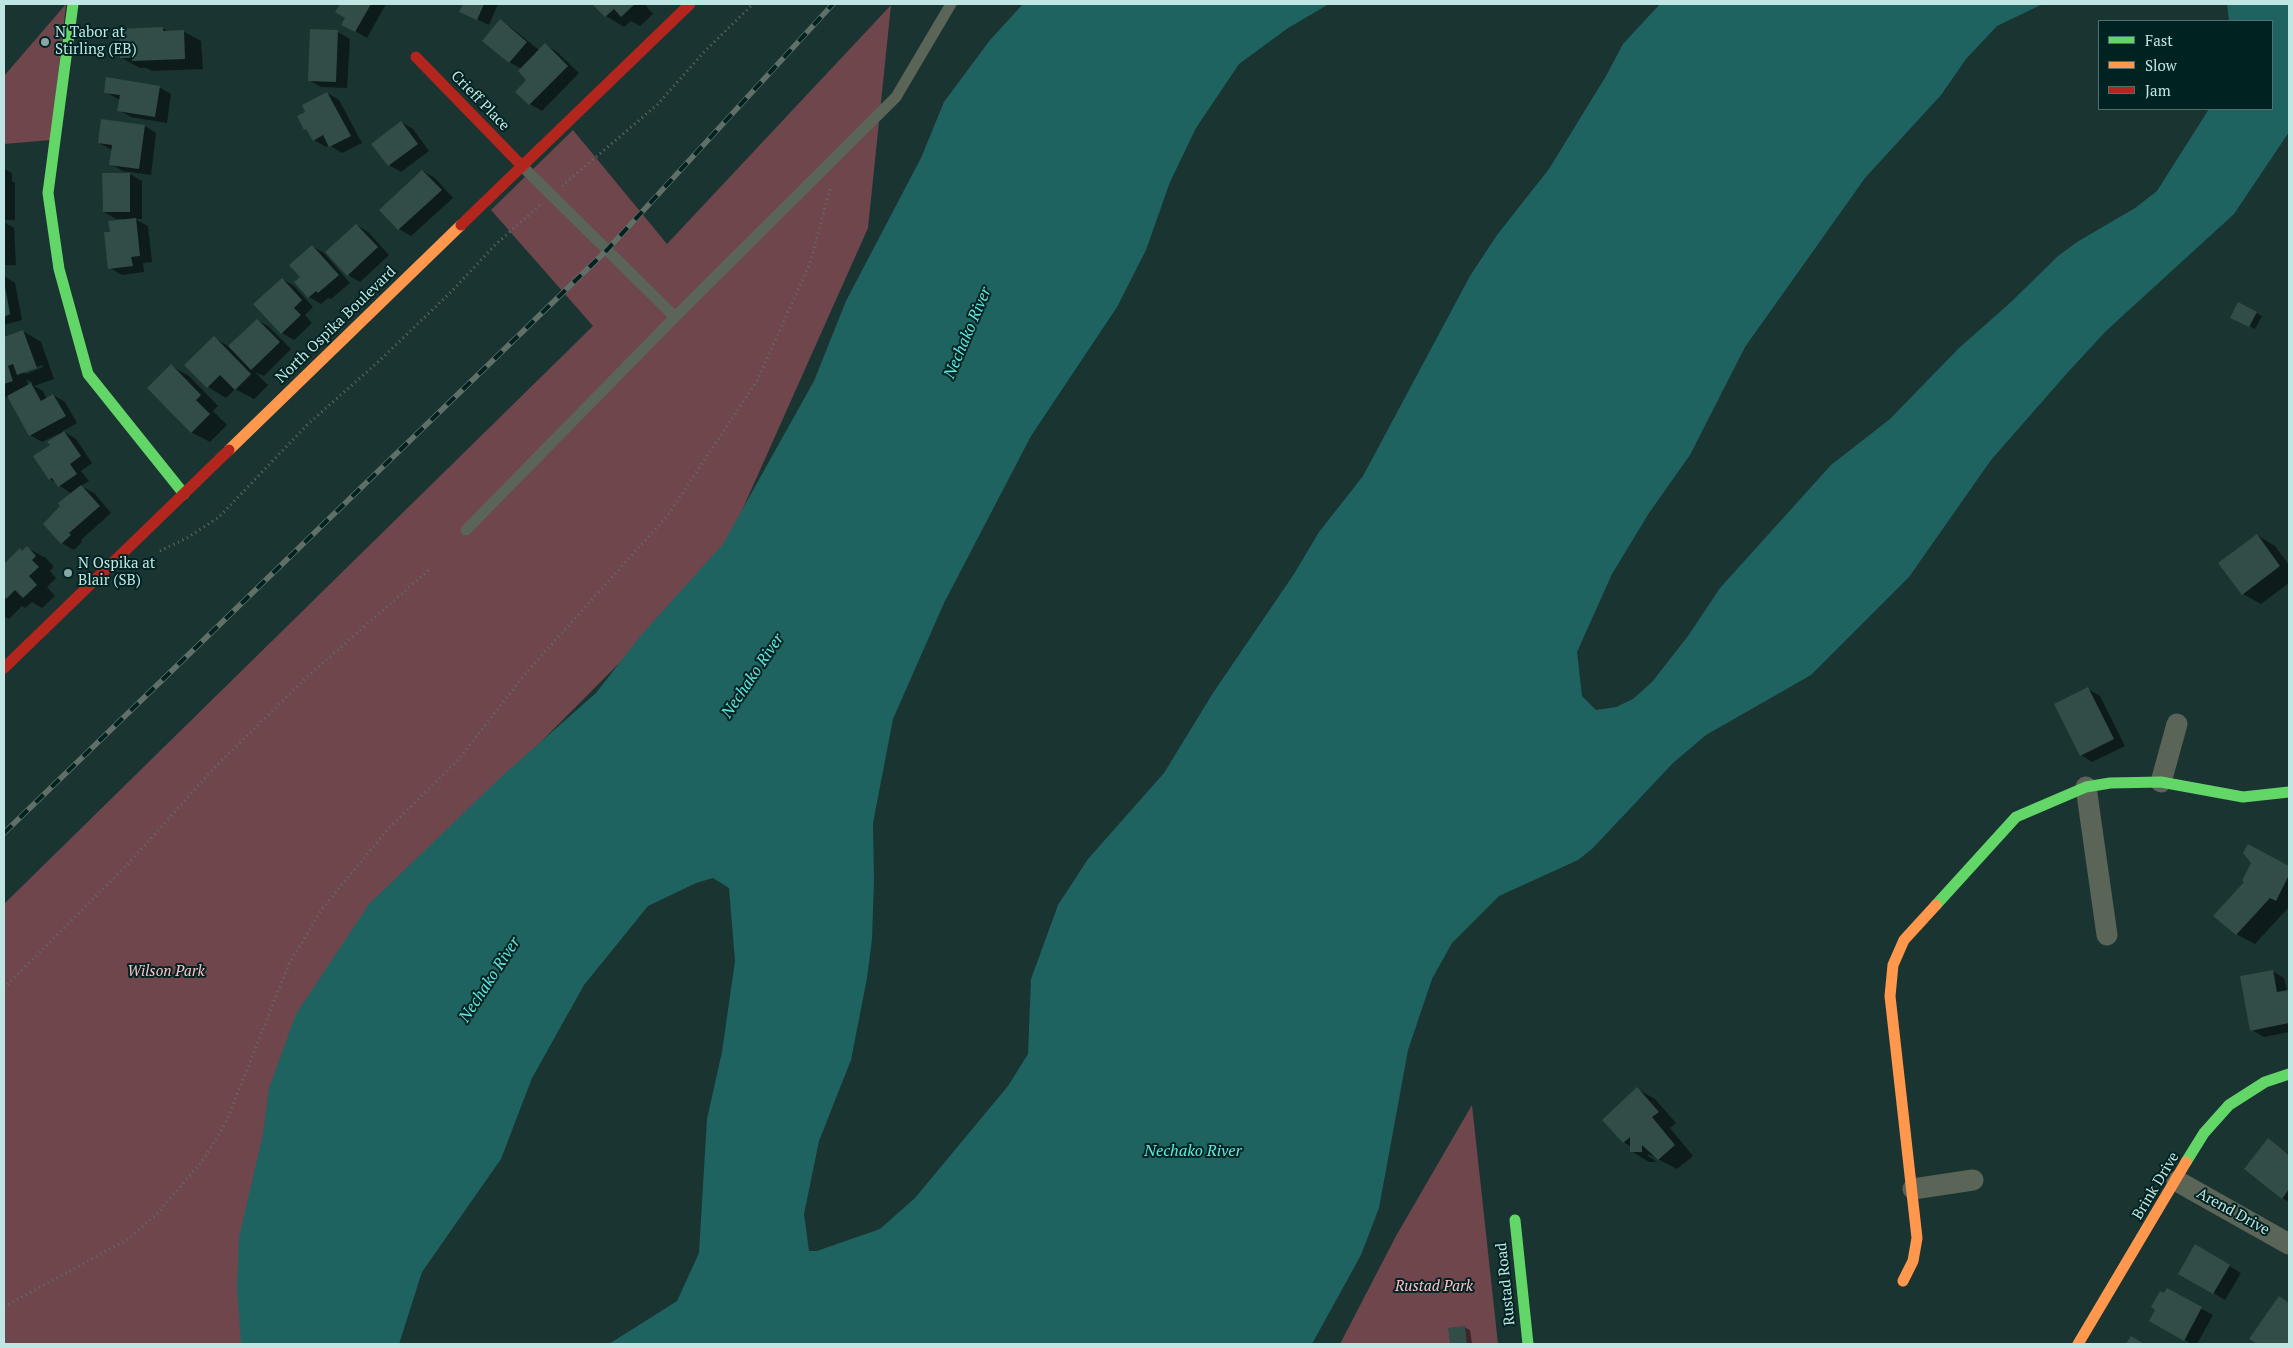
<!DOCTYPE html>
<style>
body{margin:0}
#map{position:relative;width:2293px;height:1348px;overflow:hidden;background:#1a3432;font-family:"PT Serif",serif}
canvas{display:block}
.frame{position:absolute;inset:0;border:5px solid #c0e6e3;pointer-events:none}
.legend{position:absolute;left:2098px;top:20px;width:175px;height:90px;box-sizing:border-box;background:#002322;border:1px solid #4d716f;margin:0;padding:6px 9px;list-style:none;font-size:15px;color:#c0e6e3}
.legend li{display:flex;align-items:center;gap:10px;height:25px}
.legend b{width:25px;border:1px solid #4d716f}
</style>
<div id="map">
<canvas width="2293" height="1348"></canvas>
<div class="frame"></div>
<ul class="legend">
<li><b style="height:6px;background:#63d668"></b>Fast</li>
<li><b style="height:6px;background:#ff974d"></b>Slow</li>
<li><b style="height:6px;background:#b3261e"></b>Jam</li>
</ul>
</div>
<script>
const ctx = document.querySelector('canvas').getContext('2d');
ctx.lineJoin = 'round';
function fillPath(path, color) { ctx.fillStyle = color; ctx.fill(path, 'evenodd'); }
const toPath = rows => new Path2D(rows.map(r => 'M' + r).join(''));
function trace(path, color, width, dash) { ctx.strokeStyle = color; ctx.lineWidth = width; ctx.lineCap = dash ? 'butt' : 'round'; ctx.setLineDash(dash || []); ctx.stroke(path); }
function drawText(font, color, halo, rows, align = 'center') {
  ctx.font = font + ' "PT Serif",serif'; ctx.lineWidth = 4; ctx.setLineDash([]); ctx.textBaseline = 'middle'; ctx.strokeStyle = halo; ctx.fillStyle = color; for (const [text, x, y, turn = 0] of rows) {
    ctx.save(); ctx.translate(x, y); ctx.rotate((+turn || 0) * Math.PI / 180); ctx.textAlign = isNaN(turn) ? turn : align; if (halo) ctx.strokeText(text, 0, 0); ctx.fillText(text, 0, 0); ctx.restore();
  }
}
fillPath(toPath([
 [66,4,51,140,4,144,4,76],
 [891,5,868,228,723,553,710,572,495,788,242,1344,4,1344,4,904,593,326,491,210,573,130,667,244],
 [1472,1105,1498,1344,1340,1344,1396,1236]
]), '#6f464c');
fillPath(toPath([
 [1023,4,1329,4,1288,28,1239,64,1196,128,1170,182,1146,250,1117,307,1031,436,944,603,893,719,873,823,874,879,872,939,867,978,851,1060,819,1141,804,1214,809,1251,817,1251,880,1229,915,1198,1008,1086,1028,1054,1031,979,1058,905,1088,859,1164,773,1213,693,1294,574,1319,532,1363,476,1470,276,1497,235,1549,169,1606,76,1623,44,1660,4,2043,4,1997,26,1966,59,1941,95,1865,178,1745,347,1690,455,1649,513,1612,574,1577,652,1582,696,1596,710,1616,707,1633,699,1652,682,1688,636,1720,588,1831,465,1890,419,1959,348,2010,303,2058,256,2077,242,2135,208,2157,191,2209,109,2272,109,2272,21,2229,21,2227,4,2289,4,2289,132,2234,214,2106,331,2069,371,1991,460,1909,577,1811,675,1706,735,1673,763,1592,849,1578,860,1499,896,1452,943,1432,979,1408,1050,1379,1208,1361,1255,1312,1344,609,1344,677,1301,699,1253,707,1119,722,1052,735,961,729,888,713,878,696,883,648,906,584,985,532,1078,501,1159,422,1272,399,1344,241,1344,237,1288,239,1237,263,1134,269,1088,296,1014,369,904,502,776,596,693,642,634,723,544,814,381,846,301,921,158,944,102,990,40]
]), '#1e6360');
fillPath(toPath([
 [341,4,386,4,367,38,343,24,346,18,337,12],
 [465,4,498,4,489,25,461,12],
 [594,4,648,4,646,6,653,14,640,26,631,21,624,27,606,16],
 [500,21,512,28,540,51,545,45,557,52,579,73,542,111,530,104,516,92,528,80,522,69,509,62],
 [162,28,169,32,183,31,201,41,203,69,152,71,146,68,140,68,122,58],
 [338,32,350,39,347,88,321,87,309,80],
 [159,87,171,94,167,123,131,117,119,110,120,100,105,92],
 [327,93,339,100,362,143,342,153,329,145,326,147,314,140,309,132,305,129,307,112],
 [401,122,413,129,429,151,401,172,389,165],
 [145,126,156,133,151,175,123,171,111,164,112,150,99,143],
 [4,169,12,173,12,181,15,183,15,220,4,220],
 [423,171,435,178,453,198,411,236,399,229,381,210],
 [130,174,142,181,142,219,135,219,148,226,152,262,143,263,144,272,122,275,110,268,111,233,122,219,116,219,104,212],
 [4,222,14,228,16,265,4,265],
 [356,225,368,232,389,255,360,282,348,275],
 [312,246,324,253,350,283,331,299,328,298,321,304,309,297,296,282,302,277],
 [4,276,15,283,22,320,4,325],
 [282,279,294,286,313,307,305,315,312,323,294,340,282,333],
 [2256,313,2262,316,2255,329,2237,320],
 [257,320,269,327,291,349,264,376,255,372,268,385,254,399,235,389,226,398,208,387,186,365,214,338,230,347],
 [23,331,41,342,54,379,34,386,43,391,47,399,53,395,65,402,77,423,63,431,76,439,92,463,81,471,89,481,81,486,94,493,111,513,81,540,82,542,74,550,62,543,72,494,50,479,52,446,59,435,58,434,42,442,30,435,10,399,4,396,4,338],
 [42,365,43,367,26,374,24,372],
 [26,379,33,383,29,386],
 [171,366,189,376,218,406,213,411,227,425,210,442,191,432],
 [2257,535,2275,546,2289,565,2289,583,2261,604,2243,594],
 [27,548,46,558,54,567,50,571,56,578,47,587,55,596,42,608,32,602,25,608,22,606,9,619,4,616,4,566,21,550,23,552],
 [2088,689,2100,696,2125,746,2092,762,2081,755],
 [2248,845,2289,867,2289,907,2255,944,2236,934,2246,882,2253,863],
 [2272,971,2284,978,2287,991,2289,991,2289,1032,2264,1037,2252,1030],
 [1637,1089,1655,1099,1676,1123,1670,1128,1693,1156,1677,1169,1648,1154,1648,1156,1657,1162,1649,1162,1631,1151,1631,1147,1624,1142],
 [2268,1140,2289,1154,2289,1202,2282,1198],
 [2208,1253,2241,1273,2225,1300,2180,1273],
 [2167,1290,2213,1315,2197,1344,2192,1344,2151,1321],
 [2279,1298,2289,1304,2289,1344,2259,1344,2251,1339],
 [1464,1327,1470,1330,1472,1344,1452,1344,1450,1329]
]), '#0007');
fillPath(toPath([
 [340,4,371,4,355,32,341,25,345,18,335,12],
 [463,4,484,4,477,20,459,12],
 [592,4,635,4,621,17,614,9,605,17],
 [500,19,527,42,509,63,482,41],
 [163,27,163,31,184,30,185,59,132,61,132,58,120,58,119,29],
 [310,29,338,30,336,82,308,81],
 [545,43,568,66,529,105,515,92,526,80,518,71],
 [106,77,160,86,155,117,117,111,120,95,104,93],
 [327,92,351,136,329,147,323,135,313,141,306,129,304,130,297,116,305,112,302,105],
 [101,119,145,125,139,169,109,165,112,145,98,143],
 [401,121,418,144,388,166,371,144],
 [422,170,442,190,398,230,379,210],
 [102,173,130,173,130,212,103,212],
 [136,218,140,256,131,257,133,266,108,269,104,232,110,232,108,221],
 [356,224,378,247,347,276,325,252],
 [312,245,339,275,318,293,316,291,308,298,294,282,300,277,289,265],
 [282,278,302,300,294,308,301,315,281,334,253,304],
 [4,281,10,314,4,317],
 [2238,302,2257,312,2249,327,2230,318],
 [257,319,280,342,251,370,228,346],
 [23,330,37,368,17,375,13,364,8,366,13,381,4,384,4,337],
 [214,336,251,374,235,390,220,375,207,388,184,365],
 [171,364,201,395,196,400,210,414,191,433,147,388],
 [31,383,41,401,53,394,66,416,29,436,7,396],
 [64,431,81,456,70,464,77,474,58,487,52,478,49,480,33,456,50,445,47,442],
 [81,485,100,506,69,533,71,535,61,544,43,524,60,506,58,503],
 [2257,534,2280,566,2242,595,2218,563],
 [27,546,36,556,32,560,39,567,29,576,37,585,23,598,15,590,6,599,4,596,4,564,20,548,22,551],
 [2088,687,2114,739,2080,756,2054,704],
 [2248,844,2289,866,2289,875,2276,901,2270,898,2236,935,2213,916,2244,882,2242,881,2251,863,2243,853],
 [2273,970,2277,992,2289,990,2289,1023,2250,1031,2240,976],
 [1637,1087,1659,1112,1652,1117,1675,1145,1658,1160,1642,1145,1642,1152,1630,1152,1630,1137,1623,1143,1602,1120],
 [2268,1138,2289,1155,2289,1189,2282,1199,2244,1169],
 [2195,1244,2230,1265,2213,1294,2178,1274],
 [2167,1288,2202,1307,2184,1341,2149,1321,2155,1310,2151,1307,2160,1291,2164,1293],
 [2279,1296,2289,1303,2289,1344,2257,1344,2249,1339],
 [1465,1326,1467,1344,1450,1344,1448,1328],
 [2131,1336,2144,1344,2126,1344]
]), '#324c47');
trace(toPath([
 [562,186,657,105,704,52,753,4],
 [160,551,187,538,219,517,308,424,378,362,452,291,495,245,540,205],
 [4,988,127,865,213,769,309,675,430,569],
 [4,1307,128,1239,156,1215,204,1159,226,1122,289,964,322,909,388,829,458,760,525,674,668,515,757,381,810,263,831,185]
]), '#616e66', 3, [1, 4]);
trace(toPath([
 [522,166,675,317],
 [466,530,675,317,896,97,951,4]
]), '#5a6457', 11);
trace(toPath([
 [2161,782,2177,724],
 [2086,787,2107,935],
 [2177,1181,2289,1244],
 [1913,1189,1973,1180]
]), '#5a6457', 21);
trace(toPath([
 [73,4,48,193,59,269,88,374,184,494],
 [1936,905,2016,817,2086,787,2110,783,2161,782,2243,797,2289,792],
 [2186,1162,2204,1133,2229,1105,2265,1082,2289,1074],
 [1515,1220,1528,1344]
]), '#63d668', 11);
trace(toPath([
 [229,450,461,225],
 [1903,1281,1913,1261,1917,1238,1890,996,1893,965,1904,940,1936,905],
 [2078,1344,2186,1162]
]), '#ff974d', 11);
trace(toPath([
 [416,57,522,166],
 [461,225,690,4],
 [4,668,229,450]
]), '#b3261e', 11);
const rail = toPath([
 [4,833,607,250,833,4]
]);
trace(rail, '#607068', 5.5);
trace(rail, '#002322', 4, [11]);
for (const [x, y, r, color] of [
 [45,42,5,"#86a8a5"],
 [68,573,5,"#86a8a5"]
]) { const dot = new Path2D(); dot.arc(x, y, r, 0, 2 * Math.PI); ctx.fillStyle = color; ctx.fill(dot); trace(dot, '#002322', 2); }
drawText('15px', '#c0e6e3', '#002322', [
 ["N Tabor at",55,33],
 ["Stirling (EB)",55,50],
 ["N Ospika at",78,564],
 ["Blair (SB)",78,581]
], 'left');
drawText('15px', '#c0e6e3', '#002322', [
 ["Crieff Place",480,101,46],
 ["North Ospika Boulevard",336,325,-44],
 ["Brink Drive",2156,1186,-59],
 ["Arend Drive",2233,1212,29],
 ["Rustad Road",1506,1284,-96]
]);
drawText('italic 15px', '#fec0c8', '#002322', [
 ["Wilson Park",166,972],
 ["Rustad Park",1434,1287]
]);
drawText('italic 16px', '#60e9e2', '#002322', [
 ["Nechako River",968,333,-67],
 ["Nechako River",753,676,-56],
 ["Nechako River",490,980,-57],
 ["Nechako River",1193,1151]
]);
</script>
